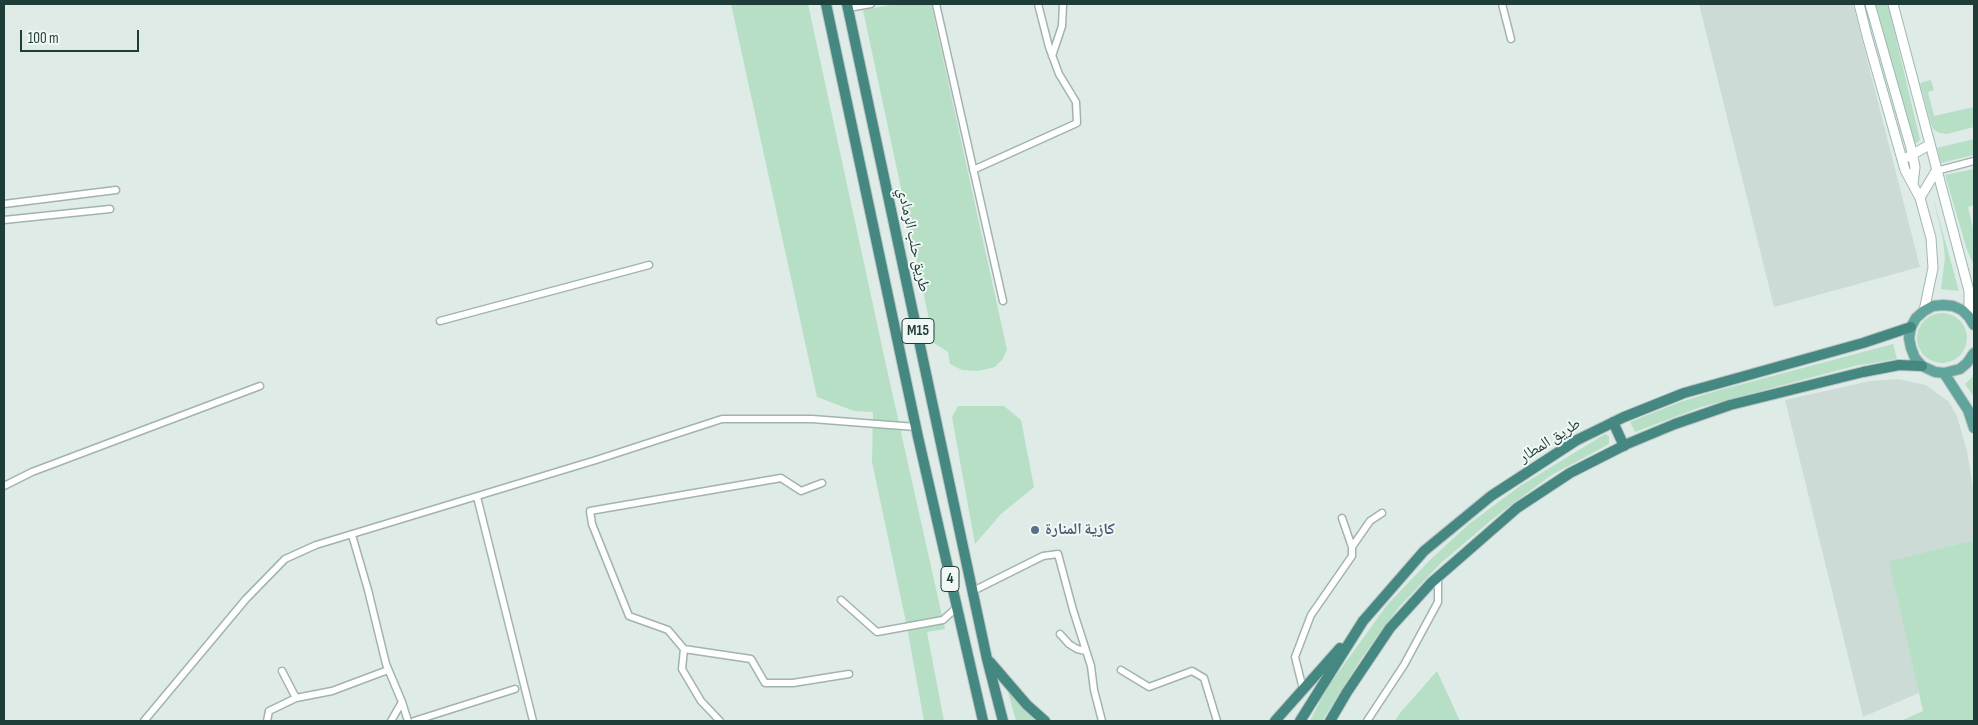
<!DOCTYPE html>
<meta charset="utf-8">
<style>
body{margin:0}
#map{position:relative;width:1978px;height:725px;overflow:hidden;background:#dfebe7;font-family:"Sofia Sans Condensed",sans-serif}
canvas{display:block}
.frame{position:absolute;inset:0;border:5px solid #1f3d38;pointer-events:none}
.scale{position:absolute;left:20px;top:30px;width:119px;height:22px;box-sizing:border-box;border:2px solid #1f3d38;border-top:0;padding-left:6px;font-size:15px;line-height:18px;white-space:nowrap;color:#1f3d38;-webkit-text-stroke:4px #eff8f5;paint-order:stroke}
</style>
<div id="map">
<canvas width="1978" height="725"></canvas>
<div class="frame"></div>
<div class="scale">100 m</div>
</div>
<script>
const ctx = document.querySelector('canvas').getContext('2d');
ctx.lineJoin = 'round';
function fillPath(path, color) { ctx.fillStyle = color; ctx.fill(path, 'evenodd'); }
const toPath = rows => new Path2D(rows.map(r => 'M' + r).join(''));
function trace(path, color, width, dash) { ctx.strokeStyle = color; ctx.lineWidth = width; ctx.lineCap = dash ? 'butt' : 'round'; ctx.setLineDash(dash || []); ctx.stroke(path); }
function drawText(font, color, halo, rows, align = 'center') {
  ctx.font = font + ' "Sofia Sans Condensed","Noto Naskh Arabic",sans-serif'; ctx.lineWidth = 4; ctx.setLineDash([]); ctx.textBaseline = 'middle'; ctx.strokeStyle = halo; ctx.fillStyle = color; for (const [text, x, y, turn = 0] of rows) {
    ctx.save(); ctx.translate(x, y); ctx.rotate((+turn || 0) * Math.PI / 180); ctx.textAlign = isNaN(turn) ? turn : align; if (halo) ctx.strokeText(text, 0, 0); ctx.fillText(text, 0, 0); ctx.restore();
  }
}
fillPath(toPath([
 [1699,4,1853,4,1920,267,1774,307],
 [1898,379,1926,385,1949,402,1957,416,1967,451,1974,494,1974,540,1890,561,1919,693,1863,717,1785,400,1870,381]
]), '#cddbd7');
fillPath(toPath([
 [731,4,808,4,886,365,945,629,927,632,944,721,924,721,907,627,872,462,873,412,854,411,817,397],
 [896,4,931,4,1007,350,1002,360,995,367,978,371,962,370,950,364,948,352,934,343,863,10],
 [1875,4,1888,4,1920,140,1914,145],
 [1931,80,1934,90,1928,92,1934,116,1974,107,1974,127,1947,134,1940,133,1934,130,1931,124,1920,83],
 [1974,139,1974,155,1941,163,1937,148],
 [1974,169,1974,205,1968,207,1974,232,1974,266,1967,250,1945,175],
 [1932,194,1959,291,1941,289,1945,258,1943,239],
 '1917 338a25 25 0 1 1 50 0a25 25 0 1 1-50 0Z',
 [1893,344,1897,359,1854,366,1701,407,1635,432,1630,422,1680,402,1720,390],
 [1974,375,1974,397,1965,384],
 [958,406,1004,406,1021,420,1034,487,1001,514,975,544,952,417],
 [1605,434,1609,436,1609,444,1550,476,1495,517,1441,563,1399,607,1361,659,1322,721,1310,721,1327,688,1387,605,1430,560,1469,524,1520,486],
 [1974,540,1974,721,1901,721,1923,711,1889,561],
 [1437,671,1460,721,1395,721,1400,713],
 [1007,688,1024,710,1036,721,1016,721]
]), '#b6dfc6');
const minor = toPath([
 [936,4,1003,301],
 [1502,4,1511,39],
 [848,8,871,4],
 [1052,56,1062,26,1063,4],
 [973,170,1077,123,1076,102,1059,74,1049,47,1038,4],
 [1936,171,1974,161],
 [4,204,116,190],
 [4,220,110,209],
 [440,321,649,265],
 [822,483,801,491,781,478,590,511,592,524,629,616,668,630,684,649,751,659,765,683,793,683,849,674],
 [4,486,32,472,260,386],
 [477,497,533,721],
 [352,535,368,590,386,664,402,702,391,721],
 [1352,547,1370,521,1382,513],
 [973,591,1043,556,1058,554,1073,610,1091,666,1094,690,1102,721],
 [841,600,877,632,943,620,956,608],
 [1060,634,1069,644,1077,649,1086,651],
 [684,649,682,669,701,701,720,721],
 [1121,670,1149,687,1192,671,1204,678,1217,721],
 [1303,689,1295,657,1311,615,1352,556,1352,547,1342,518],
 [296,698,332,691,388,670],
 [402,702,408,721],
 [144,721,246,599,285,559,316,545,596,460,722,419,812,419,916,427],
 [267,721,269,711,296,698,282,671],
 [414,721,515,689],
 [1367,721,1404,665,1438,602,1438,577]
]);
const secondary = toPath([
 [1859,4,1867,36,1905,170,1920,198,1931,238,1933,268,1924,311],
 [1870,4,1911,148,1915,167,1913,184],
 [1893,4,1969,291,1969,317],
 [1908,157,1929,145],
 [1920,198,1936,171]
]);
const primary = toPath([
 [1974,325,1969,317,1962,310,1953,306,1943,305,1933,306,1924,311,1916,318,1911,327,1909,338,1911,348,1915,358,1922,366,1935,372,1944,373,1960,369,1967,363,1974,353],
 [1944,373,1968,410,1974,428]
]);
const trunk = toPath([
 [826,4,918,437,983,721],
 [847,4,987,659,1003,721],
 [1613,422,1624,446],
 [990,662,1027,705,1045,721],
 [1275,721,1340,648],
 [1300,721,1363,621,1424,551,1491,496,1577,440,1624,417,1684,393,1863,343,1911,327],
 [1330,721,1347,692,1390,628,1431,583,1517,508,1570,473,1627,444,1675,424,1730,405,1863,372,1899,365,1922,366]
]);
trace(minor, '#a2b3af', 9);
trace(secondary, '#9db8b2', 11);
trace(primary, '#bcc5c3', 12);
trace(trunk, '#bcc5c3', 12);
trace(minor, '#fff', 6);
trace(secondary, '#fff', 9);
trace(primary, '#60a49c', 10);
trace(trunk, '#448881', 10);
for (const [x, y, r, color] of [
 [1035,530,5,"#5c6f8a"]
]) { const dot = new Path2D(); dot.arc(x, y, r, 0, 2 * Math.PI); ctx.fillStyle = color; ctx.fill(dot); trace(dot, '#eff8f5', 2); }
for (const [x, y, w] of [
 [918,331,32],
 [950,579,18]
]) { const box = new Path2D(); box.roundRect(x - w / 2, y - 12.5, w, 25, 4); ctx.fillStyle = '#eff8f5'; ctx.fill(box); trace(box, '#1f3d38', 1); }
drawText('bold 15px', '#1f3d38', null, [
 ["M15",918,331],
 ["4",950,579]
]);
drawText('16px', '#1f3d38', '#eff8f5', [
 ["طريق حلب الرمادي",913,240,78],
 ["طريق المطار",1550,441,-32]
]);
drawText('bold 16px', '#4e5e75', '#eff8f5', [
 ["كازية المنارة",1045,530]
], 'left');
</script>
